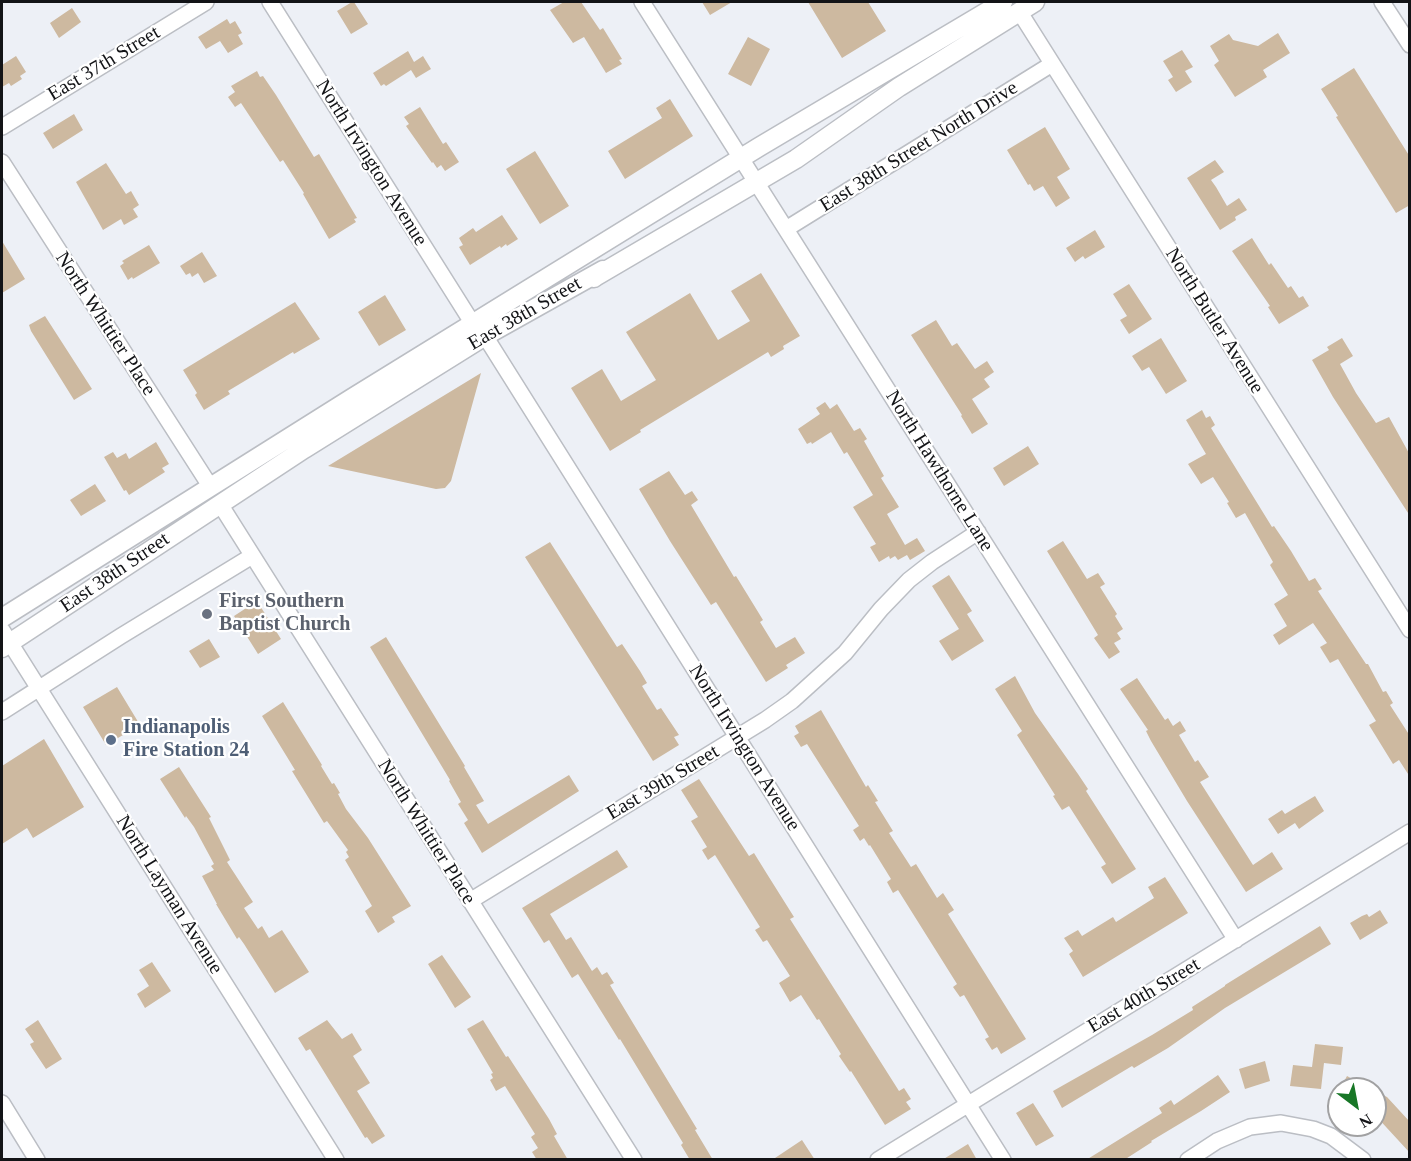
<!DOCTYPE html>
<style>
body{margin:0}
#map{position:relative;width:1411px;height:1161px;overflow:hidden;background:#edf0f6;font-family:"Times New Roman",serif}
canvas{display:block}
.frame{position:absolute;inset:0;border:3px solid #131417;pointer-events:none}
.north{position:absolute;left:1327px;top:1077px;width:60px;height:60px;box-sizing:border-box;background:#fff;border:2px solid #a1a1a2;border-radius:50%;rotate:148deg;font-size:16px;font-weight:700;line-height:24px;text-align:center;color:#131417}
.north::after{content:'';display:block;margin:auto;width:21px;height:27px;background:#187727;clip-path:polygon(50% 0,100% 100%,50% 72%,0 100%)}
</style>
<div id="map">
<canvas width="1411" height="1161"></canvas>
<div class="frame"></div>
<div class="north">N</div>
</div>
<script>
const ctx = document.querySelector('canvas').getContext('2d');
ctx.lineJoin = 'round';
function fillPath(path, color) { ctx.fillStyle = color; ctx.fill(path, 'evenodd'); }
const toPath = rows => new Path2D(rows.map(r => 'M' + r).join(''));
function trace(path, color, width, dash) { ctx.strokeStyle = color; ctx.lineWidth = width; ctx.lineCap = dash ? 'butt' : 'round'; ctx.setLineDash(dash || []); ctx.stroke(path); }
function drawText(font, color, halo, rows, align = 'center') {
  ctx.font = font + ' "Times New Roman",serif'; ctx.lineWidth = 4.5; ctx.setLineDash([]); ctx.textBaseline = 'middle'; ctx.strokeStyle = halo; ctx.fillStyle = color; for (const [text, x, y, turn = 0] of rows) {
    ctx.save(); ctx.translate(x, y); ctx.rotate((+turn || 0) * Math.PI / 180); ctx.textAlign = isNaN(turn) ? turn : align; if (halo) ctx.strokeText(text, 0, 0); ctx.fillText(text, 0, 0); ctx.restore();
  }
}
fillPath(toPath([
 [352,2,354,2,368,24,351,34,337,11],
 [564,2,581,2,600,30,603,28,622,59,619,60,622,64,606,73,584,37,573,43,550,10],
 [702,2,732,2,710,15],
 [808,2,868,2,886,31,842,58],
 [72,8,81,22,59,38,50,23],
 [227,19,230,24,235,21,242,33,238,35,243,44,228,53,220,41,206,49,198,37],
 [1278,33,1290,53,1263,70,1267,77,1235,97,1214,65,1219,61,1210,46,1229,34,1233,40,1258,46],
 [748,37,770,49,751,86,728,74],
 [1182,50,1193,67,1185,71,1192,82,1176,92,1168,80,1173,77,1163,61],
 [408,51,414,62,423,56,431,69,416,78,411,70,386,86,384,84,381,86,373,73],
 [16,56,26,72,20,76,22,79,11,86,9,83,2,87,2,65],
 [1354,68,1410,157,1410,205,1396,213,1336,117,1338,116,1321,89],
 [257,71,260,77,263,76,276,95,314,157,319,154,357,218,354,219,356,222,329,239,303,194,304,193,283,160,280,162,241,103,235,107,228,97,235,92,231,86],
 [670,99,693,136,625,179,608,151,662,118,656,108],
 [420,107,443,144,446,142,459,162,445,171,441,165,437,168,433,162,432,163,406,126,409,124,404,117],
 [74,114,83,130,53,149,43,133],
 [1045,127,1070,169,1057,177,1070,198,1056,207,1043,186,1034,191,1030,184,1028,185,1007,150],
 [535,151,569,206,540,224,506,169],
 [1215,160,1224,172,1211,180,1216,187,1227,206,1239,198,1247,210,1235,217,1236,220,1220,230,1187,178],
 [106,163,126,194,131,191,139,205,133,209,138,217,124,225,121,219,103,230,76,182],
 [502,215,518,239,507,246,506,244,501,248,500,246,470,265,459,247,463,245,459,238,473,228,476,232],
 [1095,230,1105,247,1085,259,1083,256,1075,262,1066,248],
 [1252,238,1269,265,1271,263,1288,288,1291,286,1299,298,1303,296,1309,306,1279,324,1268,307,1270,306,1232,251],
 [2,241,25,279,2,293],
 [149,245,160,263,133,279,132,277,128,280,120,266,124,263,122,261],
 [202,252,217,276,204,283,198,273,192,277,190,273,186,275,180,266],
 [761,273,800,336,783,346,784,349,771,357,768,352,640,430,641,432,610,451,571,388,602,369,621,401,656,380,626,332,690,293,718,340,750,321,731,291],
 [1129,284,1152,319,1129,334,1120,320,1127,316,1113,294],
 [385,295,406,330,379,346,358,312],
 [295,302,320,339,294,354,293,352,228,391,230,394,204,410,195,395,197,393,183,370],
 [45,316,92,389,74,400,31,331,29,325],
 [936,320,952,346,957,343,975,369,987,361,994,372,984,379,990,387,972,399,988,424,972,434,961,416,962,415,911,335],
 [1161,338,1187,381,1166,394,1149,367,1142,371,1132,356],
 [1342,338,1353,356,1340,364,1356,393,1376,423,1389,417,1410,455,1410,516,1333,397,1312,360,1329,350,1327,347],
 [481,373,451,481,445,488,436,489,328,466],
 [825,402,830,409,837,404,854,431,860,428,867,439,864,441,884,476,881,478,899,507,887,514,905,545,917,538,925,551,910,560,907,555,898,560,895,556,890,559,889,556,879,562,870,547,876,544,853,507,873,495,847,452,844,454,831,432,812,444,811,442,807,444,798,429,820,414,816,408],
 [1202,410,1206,418,1210,416,1215,425,1211,428,1272,527,1274,526,1291,551,1309,581,1315,578,1322,589,1318,591,1366,664,1368,664,1383,692,1386,691,1393,703,1390,705,1410,736,1410,777,1399,760,1393,764,1369,725,1376,721,1338,659,1330,663,1320,647,1327,643,1313,623,1279,645,1273,635,1287,626,1274,604,1288,595,1270,565,1273,562,1245,513,1236,518,1227,503,1229,502,1213,477,1201,484,1188,464,1206,454,1186,420],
 [156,442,169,464,162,468,165,472,129,495,126,490,124,491,104,457,113,452,117,458,126,453,129,459],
 [1028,446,1039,464,1004,486,993,468],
 [669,471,685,495,692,491,698,500,691,505,734,577,736,576,763,620,760,622,776,648,795,637,805,653,786,665,788,668,766,682,716,602,711,605,670,541,639,489],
 [95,484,106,501,81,516,70,500],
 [1063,541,1087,579,1098,573,1105,584,1100,587,1117,614,1115,616,1123,629,1117,633,1121,639,1114,643,1120,652,1109,659,1094,638,1098,635,1047,551],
 [550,542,617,647,622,644,640,671,647,683,642,686,657,710,661,708,679,735,674,737,679,745,653,761,525,557],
 [949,575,972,611,967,614,984,641,952,661,939,641,959,629,932,586],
 [257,601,281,639,258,654,234,616],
 [386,637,465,766,464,767,484,801,476,805,488,824,569,775,579,791,482,853,464,823,468,820,458,804,461,802,449,781,450,780,370,647],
 [209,639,220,657,200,668,189,651],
 [1015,676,1035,713,1078,774,1088,789,1086,791,1136,869,1112,884,1101,867,1106,864,1069,806,1062,810,1053,796,1055,795,1017,735,1022,731,995,689],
 [1137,678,1165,720,1168,718,1173,726,1180,721,1186,731,1179,735,1195,762,1198,760,1209,777,1200,782,1253,865,1272,852,1283,869,1246,892,1187,801,1151,741,1146,731,1148,730,1120,689],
 [117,687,140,725,106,745,83,707],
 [283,702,322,765,321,766,332,784,334,783,340,793,338,794,346,809,368,838,411,906,392,917,395,922,378,933,365,911,372,906,345,860,349,857,346,852,348,850,327,821,324,823,292,771,295,770,262,716],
 [821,710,866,787,868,785,878,801,875,802,893,831,889,833,911,867,916,864,937,898,943,893,954,910,948,914,1026,1039,1001,1054,997,1047,992,1050,985,1039,989,1037,964,995,960,997,953,987,957,984,898,890,893,893,887,882,891,879,870,845,869,846,864,838,860,841,853,830,859,826,807,744,801,747,794,736,799,733,795,726],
 [44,739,84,807,33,838,27,828,2,844,2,766],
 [179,767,211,817,209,818,230,860,227,862,253,902,244,908,258,929,262,926,269,938,282,930,309,972,275,993,244,944,239,937,237,939,216,904,217,904,202,876,214,870,211,866,214,864,194,827,186,816,185,818,160,779],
 [699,779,749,856,754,853,767,874,794,917,790,919,899,1091,904,1088,911,1099,906,1102,911,1109,885,1125,851,1071,850,1072,839,1056,841,1054,819,1019,817,1020,801,995,790,1002,779,983,790,976,767,940,763,942,755,930,760,927,715,855,708,860,702,850,707,847,691,821,698,817,681,790],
 [1315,796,1324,811,1299,829,1295,823,1278,834,1268,819,1282,810,1285,814],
 [617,850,628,867,550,914,566,940,571,937,592,971,597,967,602,975,607,972,614,983,610,985,697,1129,695,1130,713,1160,690,1160,681,1145,683,1143,620,1039,619,1040,578,974,572,978,549,940,544,943,522,908],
 [1165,877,1188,913,1083,977,1069,954,1073,951,1064,938,1078,930,1082,936,1113,917,1116,922,1154,898,1148,887],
 [1380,910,1388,923,1360,940,1350,923,1362,916,1367,914,1369,917],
 [1320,926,1331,944,1225,1008,1168,1048,1134,1068,1132,1066,1062,1108,1053,1091,1152,1035,1193,1010,1192,1007,1225,986,1225,985],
 [442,955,471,997,455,1008,428,964],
 [152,962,171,991,145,1008,137,994,149,986,139,970],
 [38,1020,62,1059,46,1069,32,1048,30,1044,34,1042,25,1029],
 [327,1020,342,1039,352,1033,362,1050,353,1056,370,1083,357,1091,385,1136,372,1144,367,1137,365,1138,310,1049,306,1051,298,1038],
 [483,1020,506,1057,508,1056,549,1119,557,1134,554,1136,568,1160,537,1160,532,1152,538,1148,531,1137,535,1134,505,1086,496,1091,490,1080,493,1078,491,1074,493,1073,467,1029],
 [1315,1044,1343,1047,1341,1065,1324,1063,1321,1089,1290,1086,1293,1065,1312,1067],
 [1265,1061,1270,1081,1245,1089,1239,1069],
 [1218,1075,1230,1092,1201,1111,1151,1141,1152,1142,1124,1160,1086,1160,1162,1113,1159,1108,1171,1100,1174,1105],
 [1347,1076,1371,1089,1340,1089],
 [1375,1091,1387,1097,1410,1122,1410,1153,1375,1115],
 [1033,1103,1054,1136,1036,1146,1016,1113],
 [802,1140,815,1160,772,1160],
 [968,1144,977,1160,942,1160]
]), '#cdb9a0');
const minor = toPath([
 [270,2,473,324],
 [642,2,1236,940],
 [1382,2,1410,45],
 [1019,11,1410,630],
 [2,127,206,2],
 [2,162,210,486],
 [786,229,1052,64],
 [485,336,1003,1160],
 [220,504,634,1160],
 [2,630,336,1160],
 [2,712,121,636,252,556],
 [470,901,765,720,792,701,845,653,881,609,909,580,932,562,978,532],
 [2,1103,37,1160],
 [878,1160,1410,832],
 [1188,1160,1217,1141,1250,1127,1281,1123,1313,1129,1331,1136,1363,1160]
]);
const major = toPath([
 [595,277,796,159,899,87,1035,2],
 [2,618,352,398,759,147,1003,2],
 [2,648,304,449,485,336,603,270,594,278]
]);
trace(minor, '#bbbec4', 18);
trace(major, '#bbbec4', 21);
trace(minor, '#fff', 15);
trace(major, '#fff', 18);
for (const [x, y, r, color] of [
 [207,614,6,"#6b7280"],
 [111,740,6,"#5c6f8a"]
]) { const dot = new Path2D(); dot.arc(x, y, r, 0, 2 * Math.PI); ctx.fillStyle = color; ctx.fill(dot); trace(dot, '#fff', 2); }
drawText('20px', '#131417', '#fff', [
 ["East 37th Street",104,64,-31],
 ["East 38th Street North Drive",919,147,-32],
 ["North Irvington Avenue",371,163,58],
 ["East 38th Street",525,314,-30],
 ["North Butler Avenue",1214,321,58],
 ["North Whittier Place",105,324,57],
 ["North Hawthorne Lane",939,471,58],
 ["East 38th Street",115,573,-34],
 ["North Irvington Avenue",744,748,58],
 ["East 39th Street",663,783,-31],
 ["North Whittier Place",426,832,58],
 ["North Layman Avenue",169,895,58],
 ["East 40th Street",1144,996,-31]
]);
drawText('bold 20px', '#5b616d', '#fff', [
 ["First Southern",219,602],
 ["Baptist Church",219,625]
], 'left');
drawText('bold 20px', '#4e5e75', '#fff', [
 ["Indianapolis",123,728],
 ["Fire Station 24",123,751]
], 'left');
</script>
